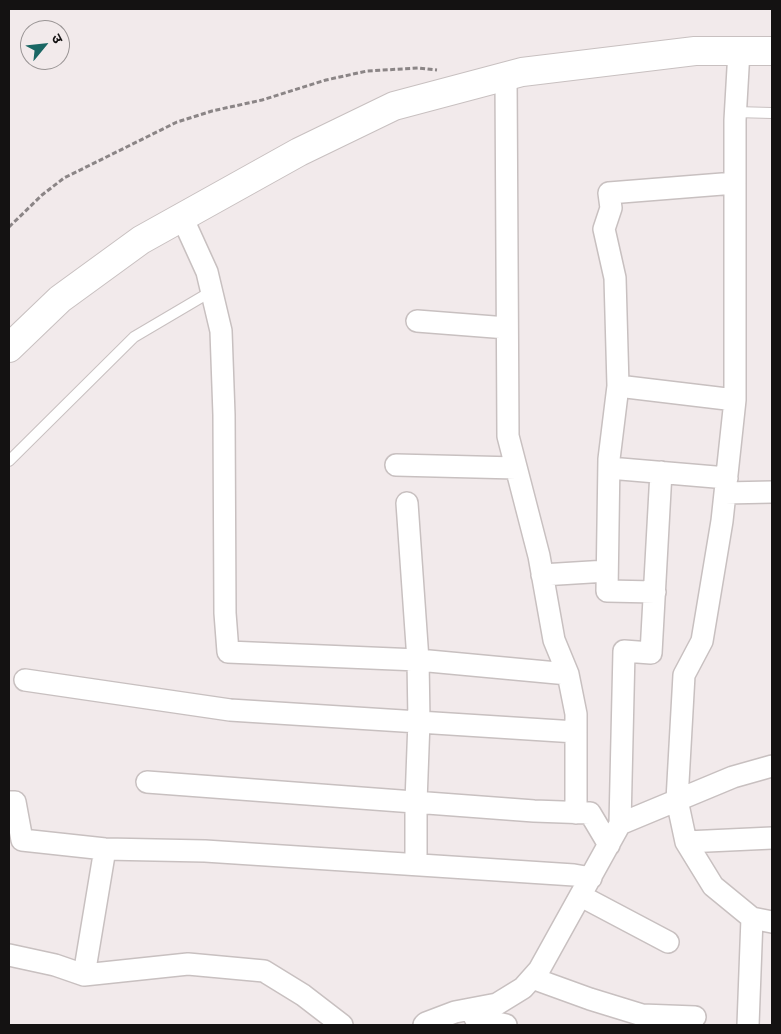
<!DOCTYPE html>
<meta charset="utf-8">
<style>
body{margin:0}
#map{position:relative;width:781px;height:1034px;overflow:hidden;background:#f2eaeb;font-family:Ubuntu,"Noto Sans Devanagari",sans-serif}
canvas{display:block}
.frame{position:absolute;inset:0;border:10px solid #141212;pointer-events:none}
.north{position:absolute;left:20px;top:20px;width:50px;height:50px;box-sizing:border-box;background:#f2eaeb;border:1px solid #999494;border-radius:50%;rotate:62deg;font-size:14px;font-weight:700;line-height:20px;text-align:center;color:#141212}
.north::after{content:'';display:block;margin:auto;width:18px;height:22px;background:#1a6764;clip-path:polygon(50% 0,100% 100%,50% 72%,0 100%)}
</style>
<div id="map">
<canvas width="781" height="1034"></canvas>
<div class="frame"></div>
<div class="north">उ</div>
</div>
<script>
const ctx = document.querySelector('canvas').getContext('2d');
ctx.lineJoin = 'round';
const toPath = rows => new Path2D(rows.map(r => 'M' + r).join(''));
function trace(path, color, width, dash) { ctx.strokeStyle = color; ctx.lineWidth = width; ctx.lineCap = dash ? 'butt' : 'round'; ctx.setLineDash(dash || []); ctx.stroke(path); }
const service = toPath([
 [735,112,772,113],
 [9,461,134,337,212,291]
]);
const minor = toPath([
 [739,51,735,120,735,400,722,521,702,641,684,675,677,800,686,842,713,886,752,918,772,922],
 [506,77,508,436,539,556,554,640,568,674,576,714,576,813],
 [182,217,207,272,221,331,224,415,225,613,228,652,418,660,568,674],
 [417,321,507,328],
 [618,386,735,400],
 [396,465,516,468],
 [609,468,727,478],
 [725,493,772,492],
 [407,503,418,660,419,721,416,802,416,864],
 [542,575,607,571],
 [655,592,607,591,609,459,618,386,615,278,604,229,611,208,609,193,735,183],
 [25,680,230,710,576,732],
 [147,782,534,811,590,813,609,845],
 [9,802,15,802,22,840,105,849,205,851,574,875,591,878],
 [620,824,624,651,651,653,661,472],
 [686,842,772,838],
 [581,896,668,942],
 [9,955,55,965,84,975,188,964,264,971,303,995,342,1025],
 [84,975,105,849],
 [532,978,590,999,642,1015,695,1017],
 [471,1009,475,1018,506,1025],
 [424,1025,426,1023,455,1012,497,1004,523,988,539,970,620,824,733,777,772,766],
 [748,1025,752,918]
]);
const secondary = toPath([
 [9,348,60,299,141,240,299,152,394,106,522,72,695,51,772,51]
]);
trace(service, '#c8c0c0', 12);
trace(minor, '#c8c0c0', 24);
trace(secondary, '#c8c0c0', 30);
trace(toPath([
 [9,227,42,195,64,178,177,122,212,111,262,100,326,80,367,71,418,68,437,70]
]), '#8b8586', 3, [5, 2.5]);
trace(service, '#fff', 10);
trace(minor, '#fff', 21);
trace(secondary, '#fff', 28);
</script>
